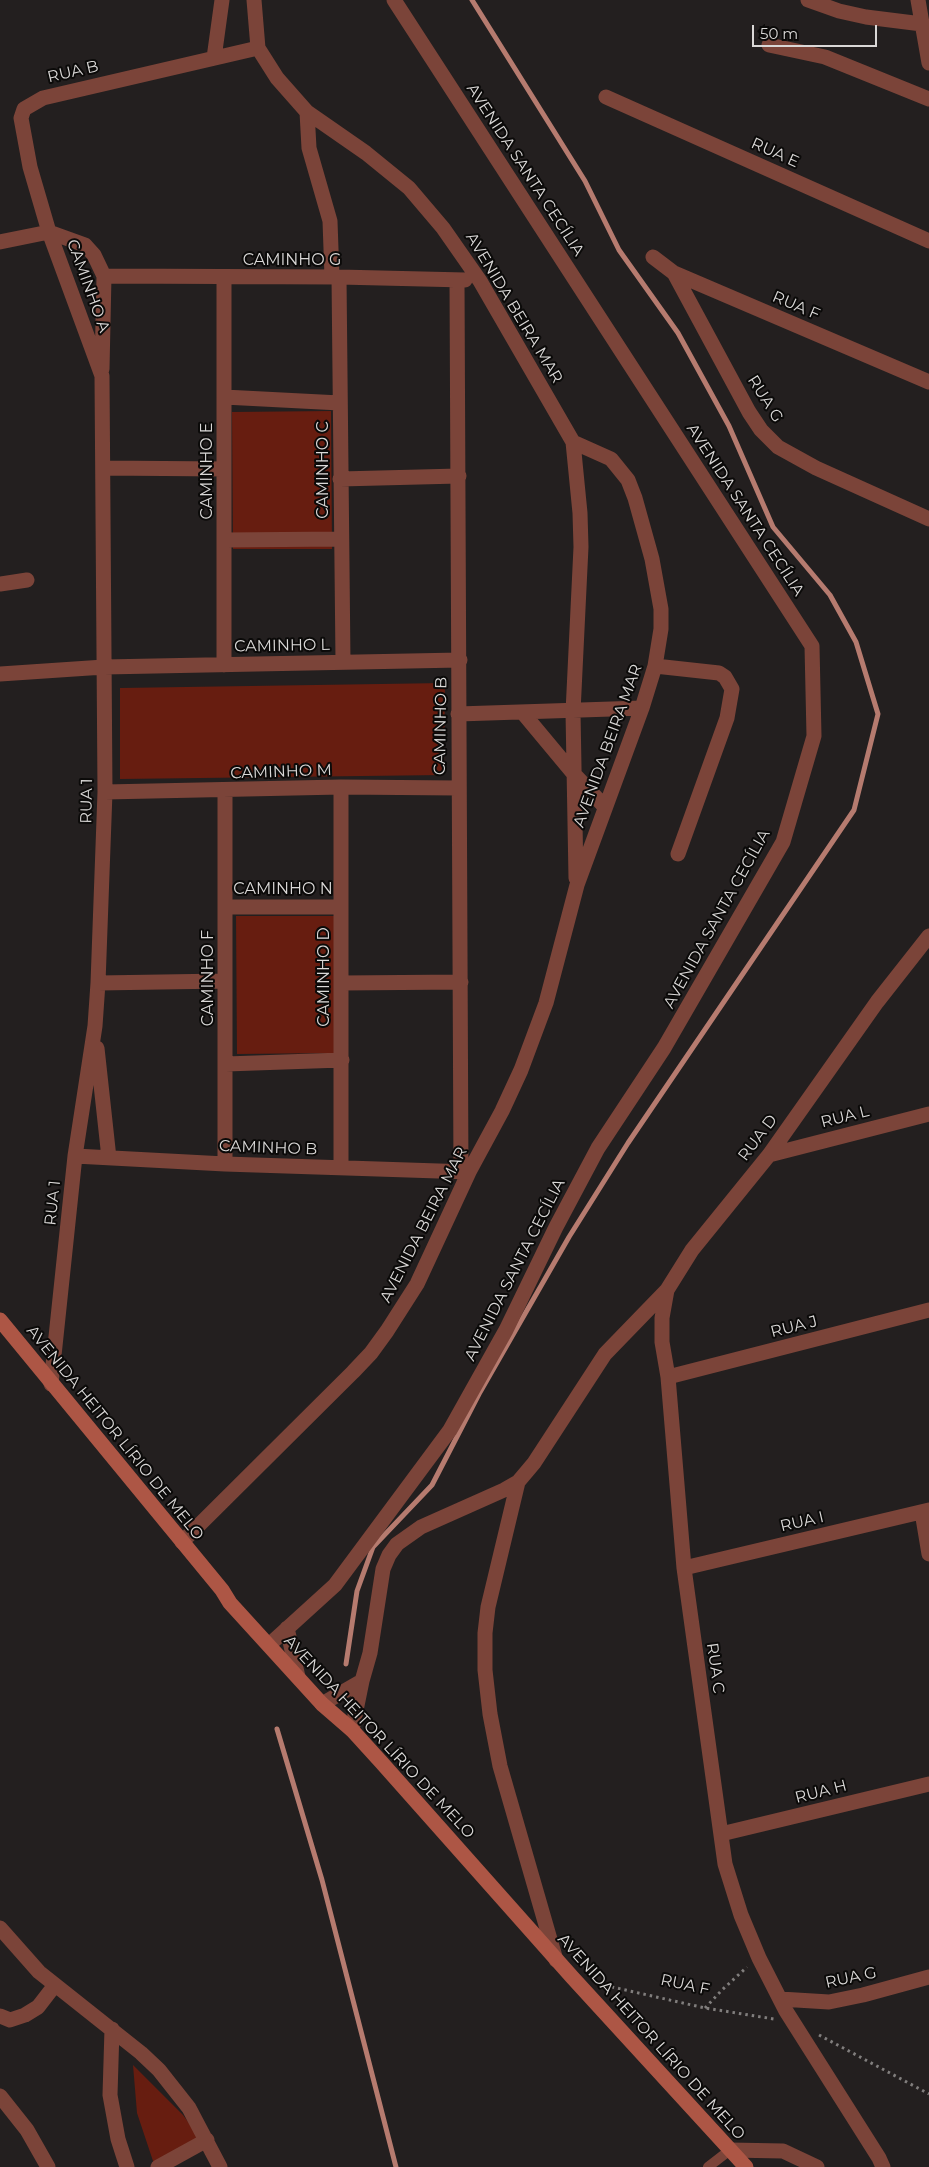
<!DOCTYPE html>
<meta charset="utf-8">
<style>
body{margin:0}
#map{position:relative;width:929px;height:2167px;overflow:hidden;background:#231f1f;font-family:Montserrat,sans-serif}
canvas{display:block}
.scale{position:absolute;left:752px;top:25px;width:125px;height:22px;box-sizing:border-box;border:2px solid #dad8d7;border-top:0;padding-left:6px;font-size:15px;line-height:18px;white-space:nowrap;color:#dad8d7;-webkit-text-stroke:4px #0b0a09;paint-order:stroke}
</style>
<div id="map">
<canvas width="929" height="2167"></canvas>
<div class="scale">50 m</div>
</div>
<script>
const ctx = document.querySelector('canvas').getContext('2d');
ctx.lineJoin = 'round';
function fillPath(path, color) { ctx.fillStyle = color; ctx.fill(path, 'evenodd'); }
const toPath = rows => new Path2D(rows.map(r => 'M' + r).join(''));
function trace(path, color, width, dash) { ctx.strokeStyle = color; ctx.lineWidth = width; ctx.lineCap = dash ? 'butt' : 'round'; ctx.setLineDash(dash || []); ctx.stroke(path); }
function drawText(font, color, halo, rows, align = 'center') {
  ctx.font = font + ' Montserrat,sans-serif'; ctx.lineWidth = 4; ctx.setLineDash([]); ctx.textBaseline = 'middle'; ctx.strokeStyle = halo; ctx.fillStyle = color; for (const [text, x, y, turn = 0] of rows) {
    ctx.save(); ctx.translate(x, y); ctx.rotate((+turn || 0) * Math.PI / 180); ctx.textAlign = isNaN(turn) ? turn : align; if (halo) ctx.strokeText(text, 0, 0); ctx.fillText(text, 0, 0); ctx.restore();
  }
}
fillPath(toPath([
 [331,411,332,549,233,549,232,412],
 [445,683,444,775,120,779,120,688],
 [236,916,334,916,335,1053,237,1054],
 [133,2065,183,2115,205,2145,154,2164,137,2113]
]), '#671d10');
trace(toPath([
 [346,1664,357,1591,373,1547,432,1485,479,1394,569,1237,628,1143,854,810,878,714,856,642,830,595,773,527,729,426,678,333,619,250,585,181,472,0],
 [277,1729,322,1880,396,2167]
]), '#b67b6f', 5);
trace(toPath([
 [599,1984,705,2008,774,2019],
 [705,2008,722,1990,747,1967],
 [819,2035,929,2094]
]), '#817e7d', 3, [2.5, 4]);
trace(toPath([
 [708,2167,730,2150]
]), '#7b4439', 10);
trace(toPath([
 [254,0,258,48,277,78,307,112,366,153,409,188,443,228,480,281,573,442,580,513,581,547,573,712,576,878],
 [808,0,839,11,866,17,922,24],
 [918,0,929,63],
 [769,45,825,57,929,99],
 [214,58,222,0],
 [606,97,929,241],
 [307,112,309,148,330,221,332,277],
 [0,242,49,232,85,245,94,255,104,276,102,369],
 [653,257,674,273,929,382],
 [674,273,749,412,761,430,778,447,816,468,929,519],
 [104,276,339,277,465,280],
 [339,277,343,662],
 [457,280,461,1172],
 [224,397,340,403],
 [103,468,224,469],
 [340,479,459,476],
 [225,540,341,539],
 [0,584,27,580],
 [224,665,224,277],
 [655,666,719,673,725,677,732,689,727,718,678,854],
 [0,674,104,667,460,660],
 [523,713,573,773,605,807],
 [458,714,642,708],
 [225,791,225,1164],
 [105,792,341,787,458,788],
 [226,907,341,907],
 [98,983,225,981],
 [342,983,461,982],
 [97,1048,109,1158],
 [226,1064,342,1060],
 [769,1155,929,1114],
 [75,1156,225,1164,469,1172],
 [341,1167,341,787],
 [668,1377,929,1310],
 [51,1384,75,1156,95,1026,98,983,105,792,102,376,49,232,30,167,21,118,24,109,43,98,258,48],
 [518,1482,488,1607,485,1633,485,1670,490,1714,500,1766,556,1960],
 [922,1512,929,1554],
 [182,1542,353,1372,371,1353,387,1331,417,1284,469,1172,502,1111,521,1070,546,1003,577,885,642,708,655,666,661,629,661,609,652,559,635,498,628,480,611,459,573,442],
 [684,1568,929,1510],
 [287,1628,298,1677],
 [269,1645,335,1585,450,1430,506,1330,556,1227,598,1148,664,1048,783,842,814,736,812,646,394,0],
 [322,1704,362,1681,370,1653,383,1569,389,1555,397,1544,421,1527,504,1490,518,1482,534,1463,605,1354,667,1290],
 [352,1730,362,1681],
 [721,1834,929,1784],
 [0,1928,39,1972,141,2053,159,2070,189,2108,220,2167],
 [780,1999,829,2002,863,1995,929,1977],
 [0,2016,10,2020,25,2015,38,2007,55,1985],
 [112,2029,110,2095,118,2139,127,2167],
 [0,2096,27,2130,48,2167],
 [730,2150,783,2151,817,2167],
 [158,2167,207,2140],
 [883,2167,879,2158,786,2011,759,1958,741,1915,725,1864,684,1568,668,1377,662,1342,662,1318,667,1290,692,1250,769,1155,877,1002,929,936]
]), '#7b4439', 15);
trace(toPath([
 [0,1320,222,1590,230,1603,322,1704,352,1730,382,1763,572,1977,746,2167]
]), '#ad5645', 15);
drawText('16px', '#dad8d7', '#0b0a09', [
 ["RUA B",73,72,-13],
 ["RUA E",775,153,24],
 ["AVENIDA SANTA CECÍLIA",525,170,57],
 ["CAMINHO G",292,260],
 ["CAMINHO A",88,286,70],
 ["RUA F",796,306,23],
 ["AVENIDA BEIRA MAR",514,308,59],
 ["RUA G",765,399,58],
 ["CAMINHO C",323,470,-90],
 ["CAMINHO E",207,471,-90],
 ["AVENIDA SANTA CECÍLIA",745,510,57],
 ["CAMINHO L",282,646,-1],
 ["CAMINHO B",441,726,-89],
 ["AVENIDA BEIRA MAR",608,746,-70],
 ["CAMINHO M",281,772,-2],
 ["RUA 1",87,801,-89],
 ["CAMINHO N",283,889],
 ["AVENIDA SANTA CECÍLIA",717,919,-61],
 ["CAMINHO D",324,977,-90],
 ["CAMINHO F",208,978,-90],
 ["RUA L",845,1117,-14],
 ["RUA D",758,1138,-53],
 ["CAMINHO B",268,1148,2],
 ["RUA 1",53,1203,-84],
 ["AVENIDA BEIRA MAR",424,1225,-63],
 ["AVENIDA SANTA CECÍLIA",515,1270,-63],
 ["RUA J",794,1327,-14],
 ["AVENIDA HEITOR LÍRIO DE MELO",115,1433,51],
 ["RUA I",802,1522,-13],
 ["RUA C",715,1668,82],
 ["AVENIDA HEITOR LÍRIO DE MELO",379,1737,47],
 ["RUA H",821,1792,-14],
 ["RUA G",851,1978,-12],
 ["RUA F",685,1985,12],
 ["AVENIDA HEITOR LÍRIO DE MELO",651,2037,48]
]);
</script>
